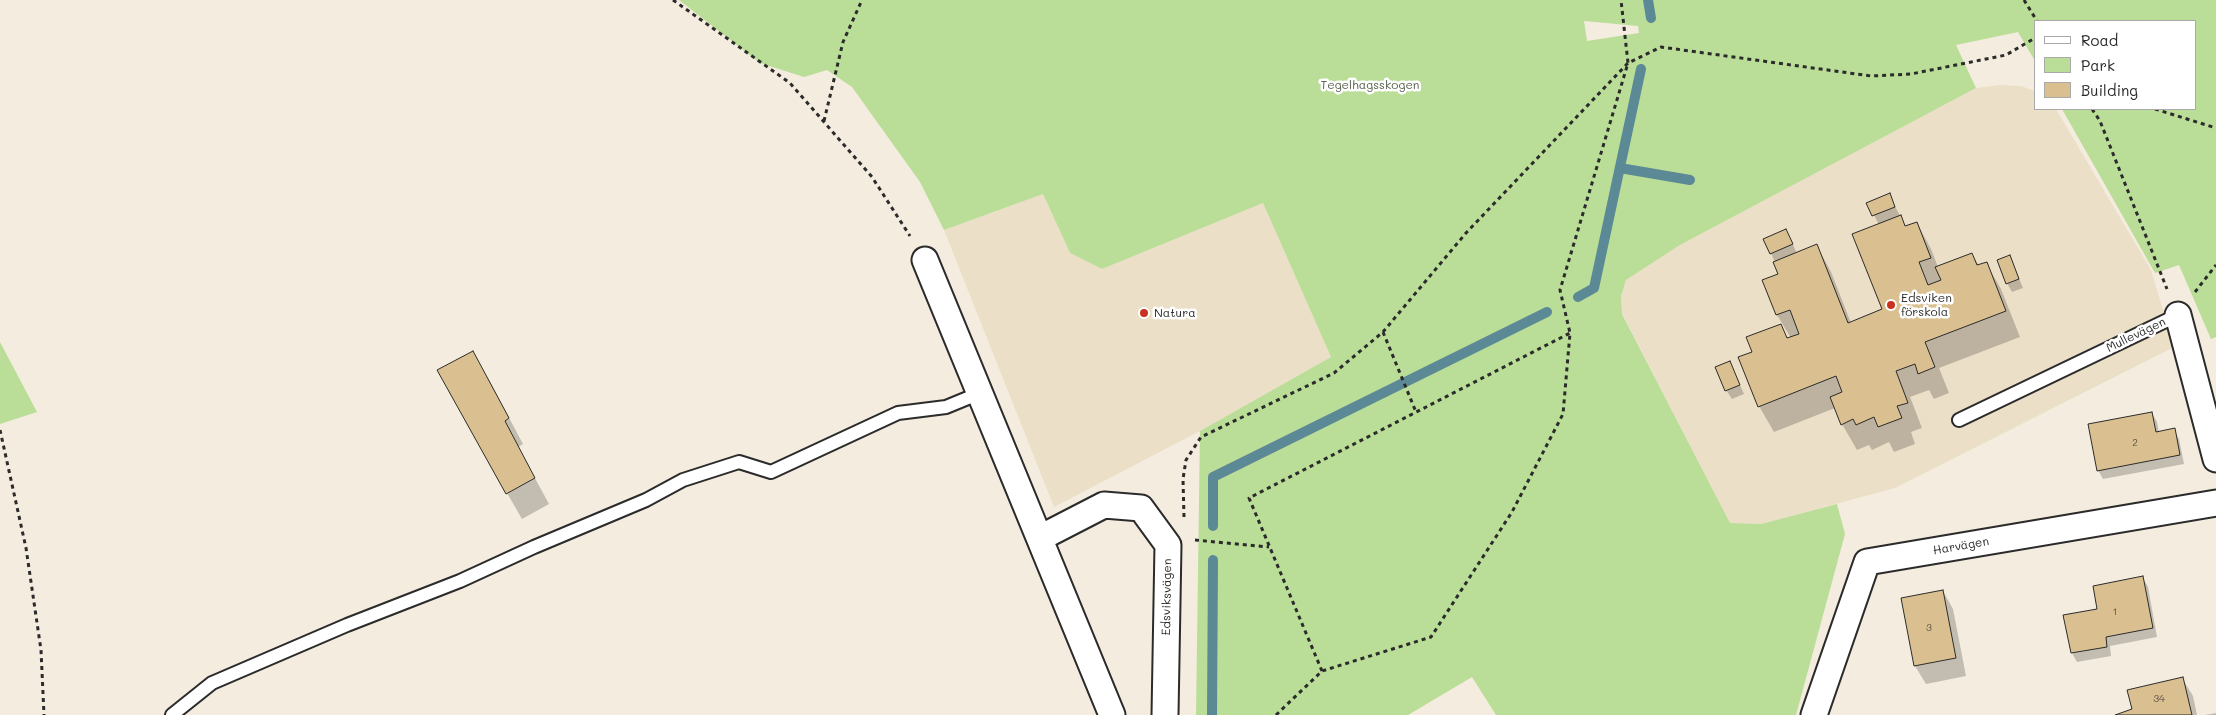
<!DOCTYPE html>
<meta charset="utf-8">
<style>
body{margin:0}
#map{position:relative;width:2216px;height:715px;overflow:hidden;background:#f4ecde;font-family:Mali,sans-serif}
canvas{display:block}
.legend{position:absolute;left:2034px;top:20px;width:162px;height:90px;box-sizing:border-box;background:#fff;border:1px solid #aaa;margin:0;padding:6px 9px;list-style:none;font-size:15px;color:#2b2b2b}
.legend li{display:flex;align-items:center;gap:10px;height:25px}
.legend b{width:25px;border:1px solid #aaa}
</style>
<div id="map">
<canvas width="2216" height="715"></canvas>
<ul class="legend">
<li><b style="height:6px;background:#fff"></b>Road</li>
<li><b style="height:14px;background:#badd97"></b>Park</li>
<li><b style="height:14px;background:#dac090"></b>Building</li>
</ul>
</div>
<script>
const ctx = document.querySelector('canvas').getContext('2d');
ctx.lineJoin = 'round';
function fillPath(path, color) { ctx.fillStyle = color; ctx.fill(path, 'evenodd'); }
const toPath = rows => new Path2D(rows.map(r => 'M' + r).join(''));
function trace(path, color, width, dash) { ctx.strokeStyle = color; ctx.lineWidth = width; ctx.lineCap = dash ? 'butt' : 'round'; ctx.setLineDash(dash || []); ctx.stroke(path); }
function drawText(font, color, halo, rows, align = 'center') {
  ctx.font = font + ' Mali,sans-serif'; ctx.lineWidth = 5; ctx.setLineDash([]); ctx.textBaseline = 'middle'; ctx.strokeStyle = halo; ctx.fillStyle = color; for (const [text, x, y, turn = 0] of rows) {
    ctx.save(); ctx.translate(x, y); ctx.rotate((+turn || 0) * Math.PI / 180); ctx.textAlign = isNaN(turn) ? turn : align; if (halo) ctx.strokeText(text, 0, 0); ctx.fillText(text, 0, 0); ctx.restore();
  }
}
fillPath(toPath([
 [2000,85,2021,86,2035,91,2035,109,2056,109,2151,270,2174,347,1895,488,1761,524,1730,523,1622,313,1621,296,1626,280,1680,245,1976,88],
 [1043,194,1070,253,1102,269,1263,203,1331,357,1200,431,1054,507,944,230]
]), '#ecdfc7');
fillPath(toPath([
 [679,0,2216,0,2216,337,2211,339,2179,265,2155,273,2062,109,2195,109,2195,21,2035,21,2035,61,2018,32,1956,45,1976,88,1680,245,1626,280,1621,296,1622,314,1730,523,1761,524,1837,504,1845,534,1796,715,1496,715,1472,677,1408,715,1196,715,1200,431,1331,357,1263,203,1102,269,1070,253,1043,194,944,230,920,182,852,87,827,70,804,77,760,63],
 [1584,21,1638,26,1639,33,1587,41],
 [0,342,37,412,0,424]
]), '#badd97');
fillPath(toPath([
 [1889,195,1906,227,1917,223,1931,249,1938,267,1972,254,1979,266,1986,263,2001,289,2020,337,1939,368,1949,393,1934,399,1929,390,1910,397,1922,428,1911,432,1915,444,1894,452,1889,442,1872,450,1869,445,1857,450,1842,424,1835,408,1774,432,1759,406,1754,353,1780,325,1788,339,1791,338,1777,315,1764,280,1780,274,1771,253,1791,240,1797,254,1817,246,1831,272,1851,323,1884,310,1879,225,1868,203],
 [2010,257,2023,288,2012,292,2007,283],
 [1730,363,1744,394,1732,399,1726,390],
 [488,378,523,444,518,447,549,504,522,519,507,493],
 [2152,413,2157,422,2159,433,2174,430,2179,439,2184,464,2103,479,2098,470],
 [2143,578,2148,587,2157,637,2110,646,2111,656,2077,662,2072,653,2099,610],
 [1943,591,1953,609,1966,676,1926,684,1915,666],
 [2182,678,2193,696,2197,715,2117,715,2133,709],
 [2216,713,2216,715,2205,715]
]), '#0003');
trace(toPath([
 [1648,0,1651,18],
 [1620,168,1690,180],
 [1578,297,1594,288,1641,69],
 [1213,526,1213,477,1547,312],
 [1212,715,1213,560]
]), '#5c8996', 10);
const building = toPath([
 [1890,193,1895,207,1872,216,1866,203,1890,193],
 [1901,215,1905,226,1917,222,1931,258,1919,262,1928,285,1941,280,1935,267,1972,253,1977,265,1987,262,2006,311,1925,342,1935,367,1918,374,1915,364,1896,371,1908,403,1897,406,1902,418,1878,427,1874,417,1856,425,1853,419,1841,425,1830,397,1842,392,1836,376,1758,407,1738,357,1752,352,1746,337,1781,324,1787,338,1799,334,1790,310,1776,315,1762,280,1778,274,1773,262,1817,244,1848,323,1882,309,1852,234,1901,215],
 [1786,229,1793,244,1770,254,1763,239,1786,229],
 [2010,255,2019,279,2006,284,1997,260,2010,255],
 [473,351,509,418,505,421,535,478,506,494,437,370,473,351],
 [1730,361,1740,385,1725,391,1715,367,1730,361],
 [2152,412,2156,432,2175,428,2180,455,2097,471,2088,424,2152,412],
 [2143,576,2153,628,2106,637,2107,647,2071,653,2063,615,2097,609,2093,586,2143,576],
 [1943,590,1956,658,1914,666,1901,598,1943,590],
 [2183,677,2192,715,2115,715,2132,709,2127,690,2183,677]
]);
fillPath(building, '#dac090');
trace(building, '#2b2b2b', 1);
const lane = toPath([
 [1959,420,2178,315],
 [172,715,212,683,347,625,460,581,534,547,646,500,683,480,739,462,771,472,898,413,946,407,980,393]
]);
const street = toPath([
 [925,260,1112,715],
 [2178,315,2216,459],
 [1040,538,1104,505,1141,508,1168,545,1165,715],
 [1814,715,1867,562,2216,503]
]);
trace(lane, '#2b2b2b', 16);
trace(street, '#2b2b2b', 29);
trace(toPath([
 [673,0,790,83,872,177,910,236],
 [2024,0,2037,21],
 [2092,109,2100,121,2167,289],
 [2155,109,2216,128],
 [824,121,843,42,862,0],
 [2195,292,2216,265],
 [1383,332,1416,412],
 [0,430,26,548,41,650,44,715],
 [1184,517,1183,479,1186,460,1201,437,1334,373,1383,332,1466,233,1628,63,1661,47,1871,76,1911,74,2006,55,2035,38],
 [1195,540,1269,547],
 [1322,671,1249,498,1570,333],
 [1276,715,1322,671,1431,637,1512,512,1563,414,1570,333,1560,290,1628,63,1621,0]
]), '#2b2b2b', 3, [4, 4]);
trace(lane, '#fff', 12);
trace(street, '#fff', 25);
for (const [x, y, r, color] of [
 [1891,305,5,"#c8321e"],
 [1144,313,5,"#c8321e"]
]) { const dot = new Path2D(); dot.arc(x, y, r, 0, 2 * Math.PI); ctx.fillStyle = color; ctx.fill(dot); trace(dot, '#fff', 2); }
drawText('10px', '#575044', null, [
 ["2",2135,443],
 ["1",2115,612],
 ["3",1929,628],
 ["34",2159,699]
]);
drawText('12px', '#56604b', '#fff', [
 ["Tegelhagsskogen",1370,85]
]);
drawText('12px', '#2b2b2b', '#fff', [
 ["Edsviken",1901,298],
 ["förskola",1901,312],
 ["Natura",1154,313]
], 'left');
drawText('12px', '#2b2b2b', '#fff', [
 ["Mullevägen",2136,335,-26],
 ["Harvägen",1961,546,-10],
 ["Edsviksvägen",1167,597,-89]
]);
</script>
